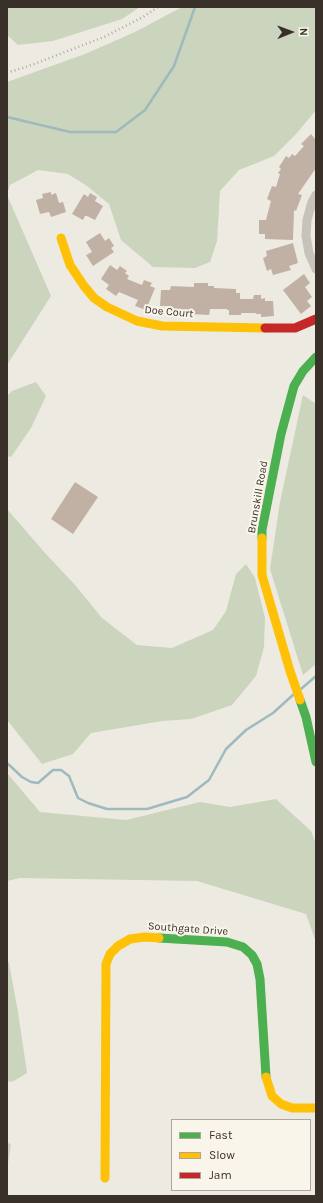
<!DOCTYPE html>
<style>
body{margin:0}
#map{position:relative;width:323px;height:1203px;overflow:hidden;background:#edeae2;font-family:Karla,sans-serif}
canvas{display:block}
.frame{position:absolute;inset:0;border:8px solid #383029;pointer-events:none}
.legend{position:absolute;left:171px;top:1119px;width:140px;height:72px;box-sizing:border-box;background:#faf5ea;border:1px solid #aca69d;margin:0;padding:5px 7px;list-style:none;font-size:12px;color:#383029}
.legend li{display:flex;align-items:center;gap:8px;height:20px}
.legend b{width:20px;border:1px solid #aca69d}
.north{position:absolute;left:271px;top:12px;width:40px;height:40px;-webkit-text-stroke:3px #faf5ea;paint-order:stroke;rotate:89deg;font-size:11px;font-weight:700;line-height:16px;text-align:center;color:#383029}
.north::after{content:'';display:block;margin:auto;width:14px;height:18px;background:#383029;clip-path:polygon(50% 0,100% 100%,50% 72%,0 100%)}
</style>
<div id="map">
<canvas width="323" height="1203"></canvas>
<div class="frame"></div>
<ul class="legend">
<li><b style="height:5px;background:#4caf50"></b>Fast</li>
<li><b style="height:5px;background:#ffc107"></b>Slow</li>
<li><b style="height:5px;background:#c62828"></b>Jam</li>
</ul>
<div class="north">N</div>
</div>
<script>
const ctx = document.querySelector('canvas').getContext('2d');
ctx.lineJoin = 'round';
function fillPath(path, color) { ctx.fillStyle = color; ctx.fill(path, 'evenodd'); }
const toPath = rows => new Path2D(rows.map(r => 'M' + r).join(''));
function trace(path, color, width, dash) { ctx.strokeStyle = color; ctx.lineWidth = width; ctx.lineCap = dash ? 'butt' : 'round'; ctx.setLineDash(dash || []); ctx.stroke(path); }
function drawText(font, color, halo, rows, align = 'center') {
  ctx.font = font + ' Karla,sans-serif'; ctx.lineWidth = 4; ctx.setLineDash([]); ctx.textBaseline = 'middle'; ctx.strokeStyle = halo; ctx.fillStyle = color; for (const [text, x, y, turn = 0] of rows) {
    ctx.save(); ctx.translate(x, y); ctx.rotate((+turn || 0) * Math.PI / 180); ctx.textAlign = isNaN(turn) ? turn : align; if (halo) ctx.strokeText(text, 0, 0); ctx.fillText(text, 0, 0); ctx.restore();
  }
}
fillPath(toPath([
 [7,7,140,7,122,19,53,41,18,45,7,35],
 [182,7,316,7,316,110,297,133,274,156,239,170,220,191,217,241,210,262,195,268,153,267,121,240,109,204,87,186,68,174,38,170,10,185,7,194,7,82,85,54,135,32],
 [7,195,51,296,7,365],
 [36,382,46,396,31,428,11,457,7,456,7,396,12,391],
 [303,395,316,404,316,664,303,675,270,569,280,502],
 [7,509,45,553,76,586,102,618,137,645,172,648,213,630,226,611,236,574,246,564,255,578,265,618,264,647,256,676,232,705,191,719,162,721,91,733,73,754,42,764,7,720],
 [7,773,40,812,126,820,200,802,230,807,276,799,311,831,316,844,316,942,306,914,197,881,20,878,7,881],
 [7,959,9,963,18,1012,27,1073,14,1081,7,1082],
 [7,1142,11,1145,7,1169]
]), '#cbd4bc');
trace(toPath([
 [7,117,70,132,116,132,145,110,174,66,195,7],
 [301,689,316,676],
 [7,763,22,777,31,782,38,783,53,770,61,770,69,776,78,798,88,803,107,809,147,809,187,797,209,780,226,749,246,730,273,713,294,694]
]), '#9ebabf', 2.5);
fillPath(toPath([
 [311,134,316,140,316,168,298,194,302,195,296,211,294,210,293,240,265,239,265,234,259,234,259,220,266,220,271,201,267,199,272,186,276,187,280,174,278,173,281,169,279,167,286,156,289,158,292,154,295,156,304,146,301,144],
 [51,192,51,195,56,193,59,203,63,202,66,212,51,217,49,212,40,214,36,200,43,198,42,194],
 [90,193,97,197,95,201,103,206,95,220,87,216,85,216,83,220,72,214,84,194,88,197],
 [100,233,105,241,109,238,114,246,111,248,114,252,93,266,86,255,92,252,86,242],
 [293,243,298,263,289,266,291,270,273,275,271,269,267,271,263,258,267,256,266,251],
 [110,265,117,270,120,266,127,271,125,273,129,276,127,279,142,285,144,280,152,283,150,286,155,288,146,310,135,306,138,300,119,292,116,296,106,289,109,285,101,279],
 [304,274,310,283,305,287,312,297,307,301,311,306,301,314,283,290],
 [194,283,208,283,208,286,214,286,214,288,236,289,236,293,240,293,240,299,253,299,254,295,261,295,261,299,265,298,265,301,273,301,274,316,261,317,261,314,256,314,256,313,241,313,241,315,229,315,229,310,227,310,227,309,210,309,209,315,170,313,171,308,169,308,169,306,160,306,161,290,170,290,171,286,194,287],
 [75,482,98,497,73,534,51,519]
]), '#c1b1a4');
trace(toPath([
 [316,195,312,202,307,220,306,236,309,253,316,269]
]), '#c7c2bb', 9);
trace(toPath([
 [262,538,262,530,281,434,294,386,303,371,316,357],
 [300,700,306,717,316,762],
 [159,938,227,942,243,947,252,955,257,964,260,979,266,1077]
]), '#4caf50', 9);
trace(toPath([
 [61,238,70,265,84,286,94,298,107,307,137,321,162,326,265,328],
 [262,538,262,575,290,671,300,700],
 [266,1077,272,1096,281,1104,292,1108,316,1108],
 [105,1178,106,964,110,954,118,946,130,939,145,937,159,938]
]), '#ffc107', 9);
trace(toPath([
 [265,328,295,328,316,319]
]), '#c62828', 9);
trace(toPath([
 [7,73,34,64,104,37,143,17,158,7]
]), '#afaba5', 2.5, [1, 3]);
drawText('11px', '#383029', '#faf5ea', [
 ["Doe Court",169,312,5],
 ["Brunskill Road",258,497,-80],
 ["Southgate Drive",188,929,4]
]);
</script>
